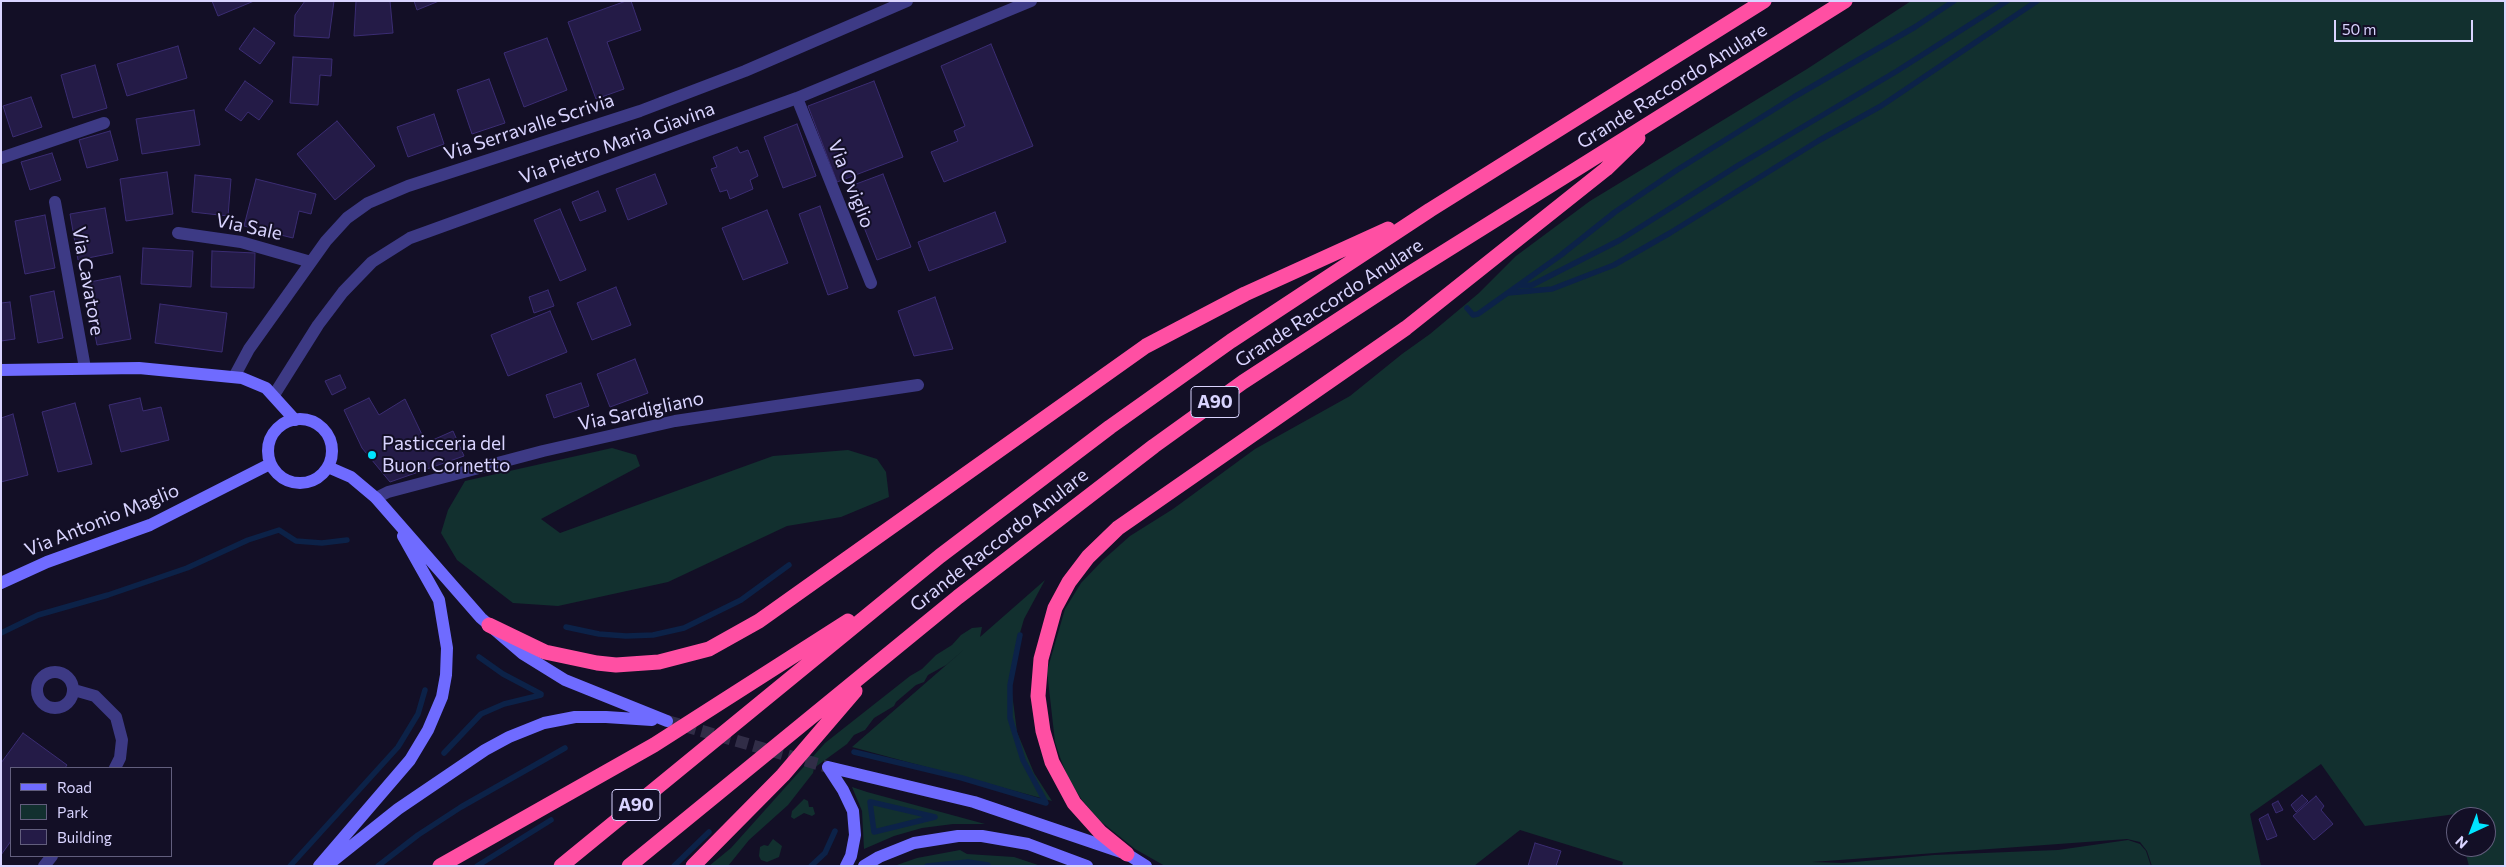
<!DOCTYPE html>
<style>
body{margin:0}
#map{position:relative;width:2506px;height:867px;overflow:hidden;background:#130f26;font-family:Commissioner,sans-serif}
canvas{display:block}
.frame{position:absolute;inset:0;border:2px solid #d9d4ff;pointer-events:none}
.legend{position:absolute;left:10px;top:767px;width:162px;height:90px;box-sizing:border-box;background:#130f26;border:1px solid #625e7d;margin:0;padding:6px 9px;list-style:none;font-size:15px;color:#d9d4ff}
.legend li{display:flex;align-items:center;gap:10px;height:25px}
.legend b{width:25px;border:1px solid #625e7d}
.north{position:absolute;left:2446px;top:807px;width:50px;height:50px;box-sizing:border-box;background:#130f26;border:1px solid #625e7d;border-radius:50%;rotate:223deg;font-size:14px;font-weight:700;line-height:20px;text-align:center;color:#d9d4ff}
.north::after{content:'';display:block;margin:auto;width:18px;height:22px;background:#00e5ff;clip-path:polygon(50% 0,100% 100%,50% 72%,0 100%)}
.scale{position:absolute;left:2334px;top:20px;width:139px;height:22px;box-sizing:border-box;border:2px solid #d9d4ff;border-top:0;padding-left:6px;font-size:15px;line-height:18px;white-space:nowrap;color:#d9d4ff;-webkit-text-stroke:4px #130f26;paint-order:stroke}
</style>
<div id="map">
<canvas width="2506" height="867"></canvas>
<div class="frame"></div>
<ul class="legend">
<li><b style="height:6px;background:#6f6bff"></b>Road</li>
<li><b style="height:14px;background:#12302f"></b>Park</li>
<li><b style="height:14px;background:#241b47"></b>Building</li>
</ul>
<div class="north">N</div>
<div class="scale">50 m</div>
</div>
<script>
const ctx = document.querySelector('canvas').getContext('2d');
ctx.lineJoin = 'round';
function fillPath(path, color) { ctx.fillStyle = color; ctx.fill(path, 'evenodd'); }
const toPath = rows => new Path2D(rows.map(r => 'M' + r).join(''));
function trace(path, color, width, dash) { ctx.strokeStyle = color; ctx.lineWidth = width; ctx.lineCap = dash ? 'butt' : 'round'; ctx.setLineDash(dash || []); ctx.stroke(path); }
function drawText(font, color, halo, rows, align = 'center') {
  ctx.font = font + ' Commissioner,sans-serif'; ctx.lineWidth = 4; ctx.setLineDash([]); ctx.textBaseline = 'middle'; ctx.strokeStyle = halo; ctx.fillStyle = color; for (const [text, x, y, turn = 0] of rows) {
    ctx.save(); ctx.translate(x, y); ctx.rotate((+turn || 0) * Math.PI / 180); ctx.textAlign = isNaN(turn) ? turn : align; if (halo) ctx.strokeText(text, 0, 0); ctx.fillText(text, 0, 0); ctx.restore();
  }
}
fillPath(toPath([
 [1911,1,2505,1,2505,866,2469,866,2464,847,2486,847,2486,817,2457,817,2456,814,2365,826,2321,764,2250,814,2261,866,2152,866,2147,851,2140,842,2127,839,1812,862,1843,863,1934,855,2058,850,2128,840,2140,844,2146,851,2151,866,1622,866,1623,862,1520,830,1474,866,1165,866,1135,849,1099,820,1082,800,1069,780,1061,760,1055,742,1047,671,1065,609,1081,583,1103,560,1130,536,1173,509,1255,449,1350,396,1402,354,1430,334,1479,293,1516,256,1590,201,1807,69],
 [612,448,636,455,640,466,541,519,560,533,773,456,848,450,877,459,886,472,889,497,841,517,787,526,668,582,558,606,513,603,457,560,441,533,448,510,465,481],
 [1045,580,1024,619,1017,643,1012,670,1012,693,1017,732,1034,773,1052,801,852,747,967,647,946,665,928,675,924,682,916,685,896,702,894,706,874,718,865,730,854,735,847,744,814,768,813,773,788,805,749,840,728,866,709,866,731,848,825,743,910,676,922,669,936,655,952,645,961,635,972,628,982,627,980,637],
 [852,787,867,792,985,824,953,824,922,828,894,836,864,849,862,811],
 [804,799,808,801,809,807,813,807,815,814,812,816,804,813,794,819,791,817,792,811],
 [773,839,782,846,779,857,767,862,761,860,759,856,760,847,764,845,768,846],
 [960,850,967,854,1014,857,1041,866,894,866,917,858]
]), '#12302f');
trace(toPath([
 [1518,286,1532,285,1620,240,1737,166,1897,71,2007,1],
 [1508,293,1552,289,1614,265,1670,233,1818,141,1881,106,2037,1],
 [1467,308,1473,315,1478,314,1561,255,1615,212,1677,170,1794,97,1915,27,1954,1],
 [566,627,599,634,626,636,653,635,684,628,741,600,789,565],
 [1,633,38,615,108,595,187,568,248,540,279,530,296,541,322,543,347,540],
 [479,657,503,674,541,694],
 [854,752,962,778,1046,803,1023,760,1010,718,1010,685,1020,635],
 [444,753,481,714,504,704,541,695],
 [870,802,874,832,935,817,871,802],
 [290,866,398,747,418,714,425,690],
 [378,866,418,835,461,807,565,748],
 [477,866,551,820],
 [674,866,709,832],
 [811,866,825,853,835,831],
 [927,866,968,862,988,865]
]), '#0c2248', 5.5);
const building = toPath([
 [212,1,254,1,218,16,212,1],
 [305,1,334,1,329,38,294,36,295,15,305,1],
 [356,1,390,1,393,33,354,36,356,1],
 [414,1,439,1,417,10,414,1],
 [626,1,631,1,641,30,607,42,624,89,596,99,568,22,626,1],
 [254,28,275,43,260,64,239,49,254,28],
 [547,38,567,90,524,107,504,53,547,38],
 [991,44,1033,146,944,182,931,152,958,141,954,131,965,126,941,66,991,44],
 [178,46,187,78,127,96,117,64,178,46],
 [293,57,332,59,331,76,320,75,318,105,290,103,293,57],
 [95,65,107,108,73,118,61,75,95,65],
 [489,79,505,123,472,134,457,90,489,79],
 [245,81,273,101,259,120,248,112,241,121,225,110,245,81],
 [874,81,903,157,837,182,808,106,874,81],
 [31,97,42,127,13,137,3,106,31,97],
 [194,110,200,145,142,154,136,119,194,110],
 [434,114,444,144,408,157,397,127,434,114],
 [337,121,375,166,335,200,297,154,337,121],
 [797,124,816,176,783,188,764,137,797,124],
 [110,131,118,160,87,168,79,140,110,131],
 [737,147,740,153,748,150,758,176,750,180,753,189,730,199,727,190,720,192,711,169,717,167,713,157,737,147],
 [52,153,61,180,30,190,21,162,52,153],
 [167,172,173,214,126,221,120,179,167,172],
 [655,174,667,204,628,220,616,189,655,174],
 [883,174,911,247,877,260,848,187,883,174],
 [195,175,231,179,228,216,192,212,195,175],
 [256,179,316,194,311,214,299,211,293,238,244,226,256,179],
 [598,191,606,211,580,221,572,202,598,191],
 [820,206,848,288,828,295,799,214,820,206],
 [105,208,113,253,78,260,70,214,105,208],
 [560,209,586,270,560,281,534,220,560,209],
 [767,210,788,263,743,280,722,228,767,210],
 [995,212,1006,242,929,271,918,242,995,212],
 [45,215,55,268,25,274,15,221,45,215],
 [143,248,193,251,191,287,141,284,143,248],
 [212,251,255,253,254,288,211,287,212,251],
 [120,276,131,339,97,345,85,283,120,276],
 [616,287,631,325,592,340,577,303,616,287],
 [548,290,554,306,534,313,529,297,548,290],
 [54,291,63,338,38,343,30,296,54,291],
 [935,297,953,349,914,356,898,311,935,297],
 [10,302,15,339,1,341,1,303,10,302],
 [160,304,227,313,222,352,155,343,160,304],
 [550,311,567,352,508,376,491,335,550,311],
 [635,359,648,393,610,407,597,374,635,359],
 [340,375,346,388,332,395,325,381,340,375],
 [581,383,589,406,554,418,546,395,581,383],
 [140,398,143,411,161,407,169,440,121,452,109,405,140,398],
 [369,398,379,415,405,399,426,443,453,431,464,456,390,482,362,448,344,410,369,398],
 [75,403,92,464,58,472,42,412,75,403],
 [13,414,28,475,1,482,1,418,13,414],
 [23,733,67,765,65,768,11,768,11,841,1,855,1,763,23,733],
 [2302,795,2308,801,2296,812,2291,805,2302,795],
 [2316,796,2324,806,2321,810,2333,824,2314,840,2293,816,2316,796],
 [2278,801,2283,810,2276,813,2272,804,2278,801],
 [2268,814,2277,836,2267,840,2259,819,2268,814],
 [1535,843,1561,851,1556,866,1528,866,1535,843]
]);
fillPath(building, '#241b47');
trace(building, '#3b2d73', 1);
trace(toPath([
 [667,721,828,767]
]), '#312d47', 12, [12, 6]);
trace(toPath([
 [797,98,871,283],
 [1,158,104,123],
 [55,202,85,368],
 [178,233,241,242,311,262],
 [234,377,249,349,326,241,347,218,368,203,408,186,640,111,745,71,907,1],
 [274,395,318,325,343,292,372,262,410,238,797,98,1031,1],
 [376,498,388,492,543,451,675,421,918,385],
 '37 690a18 18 0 1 1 36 0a18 18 0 1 1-36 0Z',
 [74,690,95,696,116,717,122,740,120,758,115,768],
 [44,866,52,856]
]), '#3d3a85', 12);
trace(toPath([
 [1,370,139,368,242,378,266,388,295,420],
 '268 451a32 32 0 1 1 64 0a32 32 0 1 1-64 0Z',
 [328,467,351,477,376,498,481,618,523,654,565,680,667,721],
 [1,583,47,562,150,525,270,464],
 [828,767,974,802,1127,854,1146,866],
 [828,767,843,790,853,811,855,835,851,856,846,866],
 [329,864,398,809,485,750,509,737,544,723,575,717,606,717,652,720],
 [319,866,410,760,428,730,442,697,446,675,447,648,439,600,403,536],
 [864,866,879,857,914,843,958,836,982,836,1028,844,1087,866]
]), '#6f6bff', 12);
trace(toPath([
 [489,625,545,652,597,663,616,665,659,662,709,649,759,621,1146,346,1245,294,1388,229],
 [1127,854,1100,832,1074,803,1052,762,1043,731,1038,696,1041,659,1055,608,1069,582,1088,557,1118,528,1406,328,1606,169,1638,138],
 [440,866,654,745,848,621],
 [561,866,940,556,1110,427,1231,341,1430,210,1764,1],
 [629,866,958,597,1154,446,1243,382,1404,277,1845,1],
 [693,866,783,775,855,691]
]), '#ff4fa3', 15);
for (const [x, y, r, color] of [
 [372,455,5,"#00e5ff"]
]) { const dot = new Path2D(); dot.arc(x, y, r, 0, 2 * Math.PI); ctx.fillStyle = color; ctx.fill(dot); trace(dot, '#130f26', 2); }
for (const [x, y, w] of [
 [1215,402,48],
 [636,805,48]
]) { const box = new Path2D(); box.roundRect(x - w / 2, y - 15.5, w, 31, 4); ctx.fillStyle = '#130f26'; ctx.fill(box); trace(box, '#d9d4ff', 1); }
drawText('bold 18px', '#d9d4ff', null, [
 ["A90",1215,402],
 ["A90",636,805]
]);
drawText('19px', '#d9d4ff', '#130f26', [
 ["Grande Raccordo Anulare",1672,86,-32],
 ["Via Serravalle Scrivia",529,127,-18],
 ["Via Pietro Maria Giavina",617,143,-20],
 ["Via Oviglio",851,184,68],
 ["Via Sale",249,227,12],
 ["Via Cavatore",88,281,80],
 ["Grande Raccordo Anulare",1329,303,-33],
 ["Via Sardigliano",641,411,-12],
 ["Via Antonio Maglio",102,520,-22],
 ["Grande Raccordo Anulare",999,540,-38]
]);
drawText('19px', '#d9d4ff', '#130f26', [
 ["Pasticceria del",382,444],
 ["Buon Cornetto",382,466]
], 'left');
</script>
